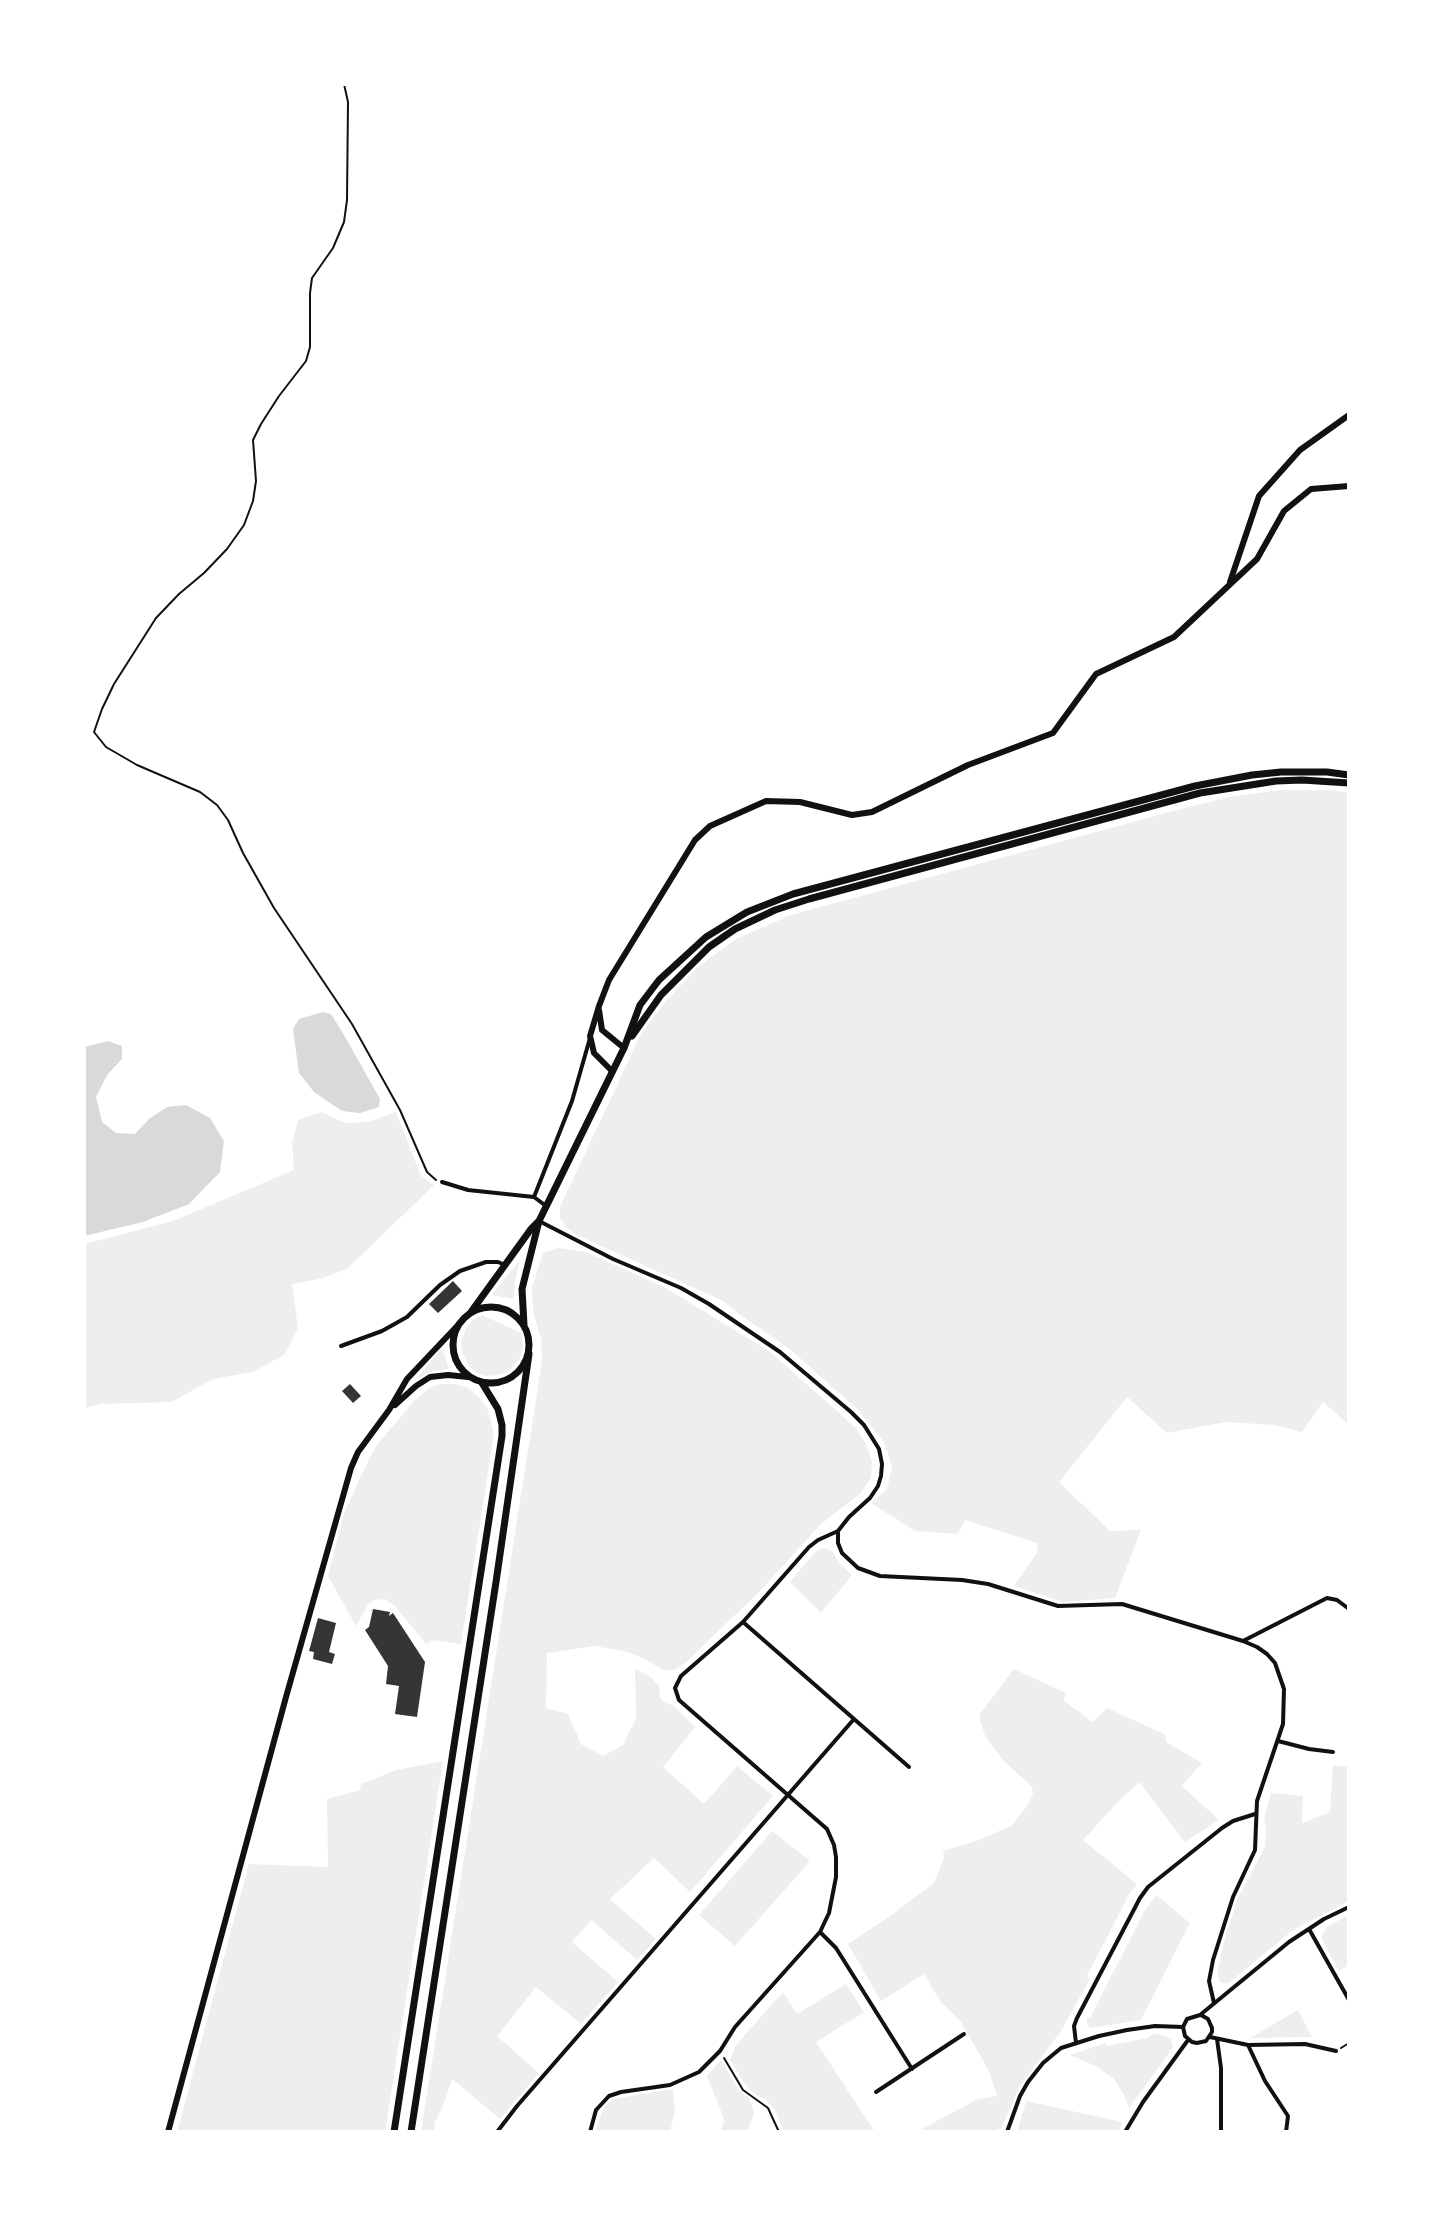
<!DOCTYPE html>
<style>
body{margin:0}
#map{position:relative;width:1433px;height:2216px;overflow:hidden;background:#fff;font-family:"Public Sans",sans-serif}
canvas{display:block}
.frame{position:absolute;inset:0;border:86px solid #fff;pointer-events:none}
</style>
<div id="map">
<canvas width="1433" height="2216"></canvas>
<div class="frame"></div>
</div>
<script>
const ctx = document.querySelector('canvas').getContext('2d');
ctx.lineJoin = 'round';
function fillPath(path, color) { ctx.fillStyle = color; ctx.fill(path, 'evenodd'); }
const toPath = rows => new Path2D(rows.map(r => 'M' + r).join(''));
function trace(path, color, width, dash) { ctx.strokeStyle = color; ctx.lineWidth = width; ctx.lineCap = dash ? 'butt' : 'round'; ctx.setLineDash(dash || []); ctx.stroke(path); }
fillPath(toPath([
 [1280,790,1331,790,1349,793,1349,1425,1323,1402,1302,1432,1275,1425,1226,1422,1167,1433,1127,1397,1059,1482,1110,1531,1141,1530,1115,1598,1063,1602,1014,1586,1038,1551,1037,1543,965,1520,958,1534,915,1531,871,1503,887,1489,892,1467,884,1442,858,1410,791,1350,739,1314,723,1301,577,1235,566,1227,560,1218,560,1207,641,1034,666,1001,699,966,736,939,791,915,1173,811,1229,797],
 [321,1112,345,1123,368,1122,396,1112,421,1176,434,1185,348,1268,323,1278,292,1284,298,1329,284,1355,252,1372,213,1379,172,1402,101,1404,84,1408,84,1244,173,1221,294,1170,292,1143,298,1120],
 [558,1248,586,1252,666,1288,769,1351,855,1427,866,1444,872,1462,871,1478,860,1494,821,1524,759,1592,685,1663,674,1670,663,1670,645,1659,624,1651,594,1646,547,1653,546,1708,568,1714,581,1744,603,1756,623,1745,636,1719,635,1669,651,1677,659,1686,660,1698,665,1703,673,1705,695,1727,663,1767,704,1804,737,1766,773,1796,690,1892,654,1858,610,1899,656,1939,637,1960,591,1920,572,1942,618,1982,581,2024,536,1987,497,2036,539,2073,500,2119,452,2079,442,2108,435,2122,434,2132,421,2132,542,1361,541,1339,533,1311,532,1287,543,1253],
 [520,1260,515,1282,514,1299,492,1295],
 [482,1315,521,1333,522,1338,523,1349,519,1360,508,1372,498,1375,487,1376,477,1373,469,1366,462,1352,461,1342,466,1328,473,1320],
 [442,1348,449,1369,430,1372,414,1381],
 [440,1384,455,1384,468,1388,478,1396,487,1407,494,1434,461,1644,434,1640,426,1644,395,1606,385,1599,375,1600,368,1604,356,1626,328,1576,344,1513,369,1459,377,1445,413,1402,428,1389],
 [824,1548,832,1551,839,1563,852,1575,821,1613,790,1582,816,1551],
 [1014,1669,1066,1693,1064,1701,1093,1722,1107,1708,1166,1735,1166,1742,1202,1763,1182,1786,1219,1820,1185,1842,1139,1782,1115,1805,1083,1840,1137,1884,1130,1893,1087,1976,1090,1979,1061,2031,1020,2086,1001,2129,997,2129,996,2132,916,2132,978,2099,997,2096,989,2071,961,2022,941,2002,924,1974,881,2001,848,1944,886,1919,934,1883,944,1858,943,1851,976,1841,1011,1826,1027,1806,1033,1795,1032,1787,1005,1762,986,1738,980,1720,980,1714],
 [1349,1759,1349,1901,1293,1930,1229,1983,1220,1983,1217,1973,1226,1934,1238,1898,1265,1847,1266,1828,1264,1820,1271,1793,1303,1796,1302,1823,1330,1812,1333,1765,1347,1767],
 [443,1761,385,2132,177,2132,249,1864,328,1867,327,1799,360,1790,361,1784,396,1770],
 [772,1831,810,1861,735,1946,699,1915],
 [1156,1895,1190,1923,1141,2020,1091,2028,1087,2025,1087,2017,1090,2018,1144,1912],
 [1349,1915,1349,1965,1339,1971,1322,1939,1322,1934,1328,1926],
 [846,1984,864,2012,816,2042,875,2132,784,2132,775,2110,767,2101,753,2093,745,2084,730,2060,736,2045,783,1992,797,2014],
 [1298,2010,1312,2037,1250,2038,1284,2018],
 [1159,2034,1171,2039,1173,2048,1129,2108,1123,2093,1114,2079,1098,2067,1070,2055,1106,2043,1107,2046,1148,2038,1150,2035],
 [721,2060,739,2090,749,2098,753,2108,754,2114,747,2132,720,2132,724,2123,723,2116,707,2076],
 [673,2089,675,2111,670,2132,595,2132,604,2107,612,2099],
 [1026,2101,1118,2121,1122,2123,1119,2132,1017,2132]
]), '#eee');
fillPath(toPath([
 [323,1012,331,1014,344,1035,380,1099,379,1107,360,1113,342,1111,314,1092,299,1073,293,1029,299,1019],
 [108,1041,122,1046,122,1059,107,1075,96,1097,102,1122,116,1133,135,1134,149,1119,167,1107,186,1105,210,1118,224,1141,220,1172,189,1204,143,1222,84,1236,84,1047]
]), '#d9d9d9');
fillPath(toPath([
 [453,1281,462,1291,438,1313,429,1304],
 [350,1384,361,1396,353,1403,342,1391],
 [373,1609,390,1612,389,1616,393,1613,425,1662,417,1717,395,1714,399,1686,386,1684,388,1666,365,1630,369,1627],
 [318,1618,336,1623,329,1652,335,1654,332,1664,313,1659,314,1652,309,1651]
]), '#353535');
trace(toPath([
 [344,84,348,102,347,200,344,222,333,248,312,278,310,293,310,347,306,361,279,396,261,424,253,440,256,481,253,501,244,525,227,549,204,573,179,594,156,618,114,684,102,709,94,732,106,747,137,765,200,792,217,805,228,820,243,853,274,908,352,1024,400,1110,427,1172,436,1180],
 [1341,2048,1349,2043],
 [724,2058,743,2090,768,2108,779,2132]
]), '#111', 2);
trace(toPath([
 [442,1182,468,1190,534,1197,546,1206],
 [534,1197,572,1101,590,1038],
 [539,1221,613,1259,681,1288,709,1304,780,1352,851,1412,864,1425,879,1449,882,1464,881,1476,878,1486,870,1498,849,1517,838,1531,838,1543,842,1553,858,1568,880,1576,962,1580,988,1584,1058,1606,1122,1604,1243,1641,1257,1647,1267,1654,1275,1663,1284,1689,1283,1724,1257,1801,1255,1850,1233,1897,1213,1960,1209,1981,1214,2003],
 [341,1346,382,1331,407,1317,440,1285,460,1271,486,1262,498,1262,505,1265],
 [743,1622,909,1767],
 [1243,1641,1327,1598,1337,1600,1349,1609],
 [1278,1741,1309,1749,1333,1752],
 [1309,1929,1349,2000],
 [820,1932,836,1948,912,2069],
 [1183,2027,1187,2019,1200,2015,1289,1942,1324,1919,1349,1907],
 [1183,2027,1185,2036,1192,2042,1197,2043,1206,2041,1212,2032,1212,2028,1208,2019,1201,2015],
 [1210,2037,1248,2045,1305,2044,1336,2051],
 [1217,2039,1221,2068,1221,2131],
 [1076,2043,1074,2026,1077,2018,1140,1898,1148,1887,1222,1828,1233,1821,1255,1814],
 [1248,2045,1265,2081,1288,2116,1286,2132],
 [876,2092,964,2034],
 [497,2132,517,2106,854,1719],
 [590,2132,596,2110,609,2096,621,2092,670,2085,699,2072,720,2051,735,2027,820,1932,829,1913,836,1877,836,1857,834,1845,827,1829,679,1700,675,1688,681,1676,743,1622,809,1547,818,1540,838,1531],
 [1007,2132,1020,2096,1028,2082,1043,2063,1061,2048,1099,2036,1127,2030,1155,2026,1183,2027],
 [1125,2132,1143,2102,1188,2040]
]), '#111', 4);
trace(toPath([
 [1230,582,1259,496,1300,450,1349,415]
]), '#111', 6);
trace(toPath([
 [599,1010,602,1030,624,1048],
 [612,1071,594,1053,590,1036,599,1006,609,980,695,840,710,826,766,801,800,802,852,815,872,812,968,765,1053,733,1096,674,1174,637,1257,559,1284,511,1311,489,1349,486],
 [395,1405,416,1386,430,1377,448,1375,468,1377],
 [168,2132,286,1697,351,1468,358,1452,389,1410,407,1379,460,1323]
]), '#111', 6);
trace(toPath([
 [632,1036,661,995,709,947,735,929,775,910,809,899,1200,793,1276,781,1302,780,1349,783],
 '453 1345a38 38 0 1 1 76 0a38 38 0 1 1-76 0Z',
 [471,1312,531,1229,539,1221],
 [524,1325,522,1289,539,1221,624,1048,640,1005,659,980,706,937,747,912,793,894,1195,786,1252,775,1281,772,1327,772,1349,775],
 [394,2132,502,1436,502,1425,498,1409,482,1383],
 [411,2132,496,1582,529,1354]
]), '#111', 7);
</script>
